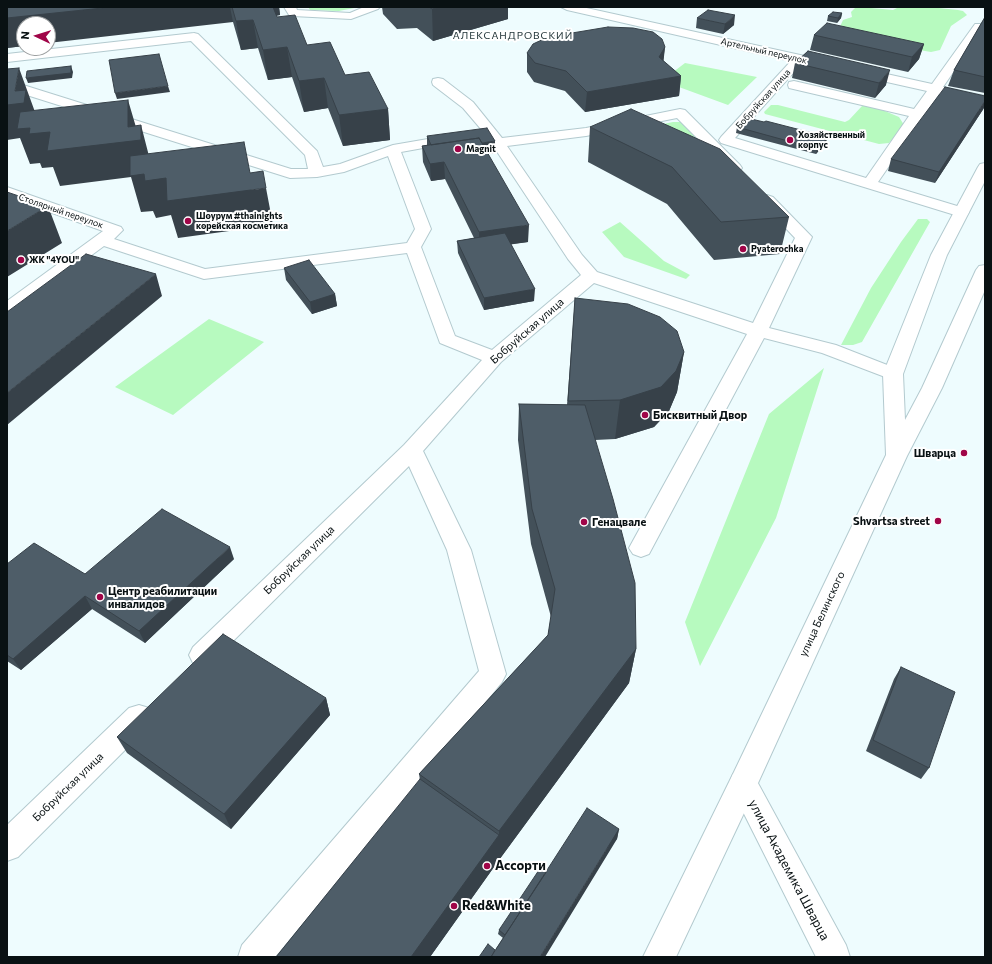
<!DOCTYPE html>
<meta charset="utf-8">
<style>
body{margin:0}
#map{position:relative;width:992px;height:964px;overflow:hidden;background:#eefcfe;font-family:Commissioner,sans-serif}
canvas{display:block}
.frame{position:absolute;inset:0;border:8px solid #091113;pointer-events:none}
.north{position:absolute;left:16px;top:16px;width:40px;height:40px;box-sizing:border-box;background:#fff;border:1px solid #9da0a1;border-radius:50%;rotate:274deg;font-size:11px;font-weight:700;line-height:16px;text-align:center;color:#091113}
.north::after{content:'';display:block;margin:auto;width:14px;height:18px;background:#a00548;clip-path:polygon(50% 0,100% 100%,50% 72%,0 100%)}
</style>
<div id="map">
<canvas width="992" height="964"></canvas>
<div class="frame"></div>
<div class="north">N</div>
</div>
<script>
const ctx = document.querySelector('canvas').getContext('2d');
ctx.lineJoin = 'round';
function fillPath(path, color) { ctx.fillStyle = color; ctx.fill(path, 'evenodd'); }
const toPath = rows => new Path2D(rows.map(r => 'M' + r).join(''));
function trace(path, color, width, dash) { ctx.strokeStyle = color; ctx.lineWidth = width; ctx.lineCap = dash ? 'butt' : 'round'; ctx.setLineDash(dash || []); ctx.stroke(path); }
function drawText(font, color, halo, rows, align = 'center') {
  ctx.font = font + ' Commissioner,sans-serif'; ctx.lineWidth = 4; ctx.setLineDash([]); ctx.textBaseline = 'middle'; ctx.strokeStyle = halo; ctx.fillStyle = color; for (const [text, x, y, turn = 0] of rows) {
    ctx.save(); ctx.translate(x, y); ctx.rotate((+turn || 0) * Math.PI / 180); ctx.textAlign = isNaN(turn) ? turn : align; if (halo) ctx.strokeText(text, 0, 0); ctx.fillText(text, 0, 0); ctx.restore();
  }
}
fillPath(toPath([
 [308,7,323,8,359,7,339,11,310,10],
 [860,7,893,10,899,7,929,7,958,10,963,11,967,15,951,26,940,50,931,52,883,44,837,33,843,20,852,17,851,12,855,8],
 [685,63,757,77,728,105,668,83,664,79],
 [771,105,778,105,845,122,849,120,862,106,873,106,899,117,904,125,889,143,879,144,765,114,764,112],
 [673,122,681,122,714,149,649,127],
 [918,219,927,219,930,222,862,342,853,345,841,345,871,288,901,242],
 [620,222,664,261,690,275,686,279,624,257,602,232],
 [209,319,264,342,173,415,115,387],
 [824,368,776,518,700,666,685,622,769,414]
]), '#b7fabf');
const minor = toPath([
 [284,7,296,7,297,10,350,13,364,7,380,7,378,9,351,19,293,16,289,15,284,7],
 [561,7,582,7,932,84,975,24,983,24,985,26,943,87,985,96,985,104,939,94,878,182,967,209,969,212,967,215,961,217,955,215,721,143,719,140,721,137,791,61,567,10,561,7],
 [802,63,927,91,914,109,794,81,789,82,788,85,789,88,909,116,866,178,735,138,802,63],
 [194,33,198,34,317,151,323,167,340,164,393,145,457,134,462,135,464,138,462,141,401,152,431,229,421,247,455,336,492,350,581,275,568,259,486,135,463,108,433,85,432,82,433,79,438,78,443,79,473,102,502,138,586,128,680,109,685,110,740,165,742,168,740,171,735,172,730,171,677,118,586,136,507,146,582,255,597,272,753,323,795,238,759,200,761,197,767,195,773,197,812,237,769,328,836,345,900,370,903,374,900,378,893,380,822,353,764,338,649,554,641,557,633,554,629,548,747,334,594,283,501,362,423,451,471,550,506,674,502,682,275,957,238,957,242,945,479,671,447,550,409,466,211,663,202,666,193,663,189,655,193,647,404,445,482,360,440,343,407,253,204,279,104,246,13,313,7,314,7,301,103,231,7,197,7,187,121,227,123,230,114,239,205,269,407,243,415,229,388,156,344,172,317,177,290,178,14,91,7,92,7,84,20,84,291,169,308,169,305,155,191,41,7,62,7,54,194,33],
 [139,705,149,708,153,717,149,726,18,857,7,861,7,825,129,708,139,705],
 [743,770,753,774,846,945,850,957,816,957,729,784,733,774,743,770]
]);
const major = toPath([
 [985,163,985,181,947,255,903,374,905,420,922,388,976,270,979,266,985,265,985,290,942,388,907,456,753,794,676,957,643,957,733,774,886,455,883,374,931,255,978,167,980,164,985,163]
]);
trace(minor, '#b3cacf', 2);
trace(major, '#b3cacf', 2);
fillPath(minor, '#fff');
fillPath(major, '#fff');
fillPath(toPath([
 [7,7,279,7,280,15,276,16,277,17,307,45,388,109,390,140,343,146,328,108,304,112,292,77,268,80,258,48,241,50,233,22,24,24,24,46,7,48],
 [382,7,508,7,508,19,433,41,417,28,397,29,383,14],
 [842,13,841,18,837,23,827,21,828,16],
 [985,17,985,93,948,86,954,70],
 [697,18,734,25,723,34,696,28],
 [814,35,924,44,919,59,908,72,810,50],
 [665,47,663,61,681,76,679,96,585,112,565,91,534,82,527,72,527,53],
 [808,51,886,85,875,98,792,78,795,63],
 [984,108,935,183,888,171,891,159],
 [590,127,789,217,780,254,714,260,667,204,588,162],
 [737,127,826,142,816,154,736,133],
 [427,136,495,153,488,154,528,242,511,244,534,301,484,310,458,253,457,241,474,238,445,179,431,181,423,162,422,146,427,145],
 [284,268,335,294,337,306,312,314,286,280],
 [575,298,684,352,677,392,669,411,654,427,615,439,595,440,636,649,629,683,499,860,430,957,276,957,420,780,419,774,548,635,551,617,531,544,518,440,519,404,567,405],
 [234,559,145,643,92,609,21,670,7,661,7,564,85,574],
 [901,667,929,768,921,779,866,751,894,679],
 [326,698,330,715,231,829,127,753,117,737],
 [619,829,617,839,495,950,503,938,498,934,499,930,547,871]
]), '#435059');
fillPath(toPath([
 [112,7,230,7,233,22,48,43,48,24,24,24,24,46,7,48,7,18],
 [269,7,279,7,280,15,270,16],
 [440,7,508,7,508,19,433,41,432,9],
 [842,13,841,18,837,23,838,18],
 [735,15,734,25,723,34,725,24],
 [253,20,258,48,241,50,236,21],
 [924,44,919,59,908,72,912,57],
 [287,47,292,77,268,80,263,50],
 [665,47,663,66,659,57],
 [71,66,73,72,72,78,28,83,26,78],
 [19,68,39,123,50,132,128,127,128,100,138,134,141,125,150,160,166,178,253,190,266,188,273,225,178,238,171,215,156,218,153,211,141,212,131,177,60,186,53,167,42,168,40,163,30,164,20,138,7,140,7,105,15,91],
 [890,70,886,85,875,98,879,83],
 [681,76,679,96,585,112,587,92],
 [324,78,328,108,304,112,299,81],
 [168,86,170,92,117,99,115,93],
 [985,101,985,104,984,108,935,183,939,172],
 [388,109,390,140,343,146,339,115],
 [828,137,826,142,816,154,817,149],
 [495,141,495,153,434,161,433,149],
 [444,162,445,179,431,181,430,164],
 [48,206,62,243,7,277,7,231],
 [529,225,528,242,479,249,479,232],
 [156,274,162,296,7,425,7,393],
 [535,289,534,301,484,310,484,298],
 [335,294,337,306,312,314,310,302],
 [684,352,677,392,669,411,654,427,615,439,620,400],
 [230,547,234,559,145,643,139,631],
 [85,596,92,609,21,670,13,659],
 [636,649,629,683,499,860,430,957,411,957,499,835,499,831],
 [326,698,330,715,231,829,224,814],
 [619,829,617,839,545,957,540,957]
]), '#374149');
const building = toPath([
 [7,7,112,7,7,18,7,7],
 [232,7,273,7,277,17,295,15,307,45,330,42,345,75,369,72,388,109,339,115,324,78,299,81,287,47,263,50,253,20,236,21,232,7],
 [429,7,440,7,432,9,429,7],
 [708,10,735,15,725,24,697,18,708,10],
 [833,12,842,13,838,18,828,16,833,12],
 [985,17,985,77,954,70,985,17],
 [827,23,924,44,912,57,814,35,827,23],
 [608,27,633,28,653,32,662,39,665,47,659,57,681,76,587,92,566,71,535,63,527,53,533,44,548,37,608,27],
 [808,51,890,70,879,83,795,63,808,51],
 [159,54,168,86,115,93,109,60,159,54],
 [71,66,71,73,26,78,27,71,71,66],
 [19,68,15,91,26,90,24,103,7,105,7,69,19,68],
 [945,87,985,96,985,101,939,172,891,159,945,87],
 [128,100,128,127,141,125,141,140,47,151,50,132,29,134,30,128,17,129,20,112,128,100],
 [631,109,720,149,789,217,721,222,672,167,590,127,631,109],
 [747,118,764,122,766,121,828,137,817,149,737,127,747,118],
 [487,128,495,141,482,143,479,138,431,145,427,136,487,128],
 [479,138,529,225,479,232,444,162,430,164,422,146,479,138],
 [244,142,250,173,263,171,266,188,167,201,166,178,145,181,144,174,130,176,130,156,244,142],
 [7,192,48,206,7,231,7,192],
 [505,233,535,289,484,298,457,241,505,233],
 [86,254,156,274,7,393,7,312,86,254],
 [309,260,335,294,310,302,284,268,309,260],
 [575,298,628,304,660,317,677,331,684,352,676,371,661,387,620,400,568,401,575,298],
 [519,404,585,405,613,499,635,583,636,649,499,831,419,774,548,635,555,589,532,509,519,404],
 [162,509,230,547,139,631,85,596,13,659,7,655,7,564,34,543,85,574,162,509],
 [223,634,326,698,224,814,117,737,223,634],
 [901,667,955,692,929,768,873,740,901,667],
 [420,779,499,835,411,957,276,957,420,779],
 [587,808,619,829,540,957,491,957,587,808],
 [541,867,547,871,505,935,499,930,541,867],
 [488,944,495,950,491,957,479,957,488,944]
]);
fillPath(building, '#4e5d68');
trace(building, '#374149', 1);
for (const [x, y, r, color] of [
 [790,140,4,"#a00548"],
 [458,149,4,"#a00548"],
 [188,221,4,"#a00548"],
 [743,249,4,"#a00548"],
 [21,260,4,"#a00548"],
 [645,415,4,"#a00548"],
 [964,453,4,"#a00548"],
 [938,521,4,"#a00548"],
 [584,522,4,"#a00548"],
 [100,597,4,"#a00548"],
 [487,866,4,"#a00548"],
 [454,906,4,"#a00548"]
]) { const dot = new Path2D(); dot.arc(x, y, r, 0, 2 * Math.PI); ctx.fillStyle = color; ctx.fill(dot); trace(dot, '#fff', 1.5); }
drawText('9px', '#091113', '#fff', [
 ["Артельный переулок",764,51,13],
 ["Бобруйская улица",763,99,-48],
 ["Столярный переулок",61,211,19]
]);
drawText('bold 9px', '#091113', '#fff', [
 ["Хозяйственный",798,135],
 ["корпус",798,145],
 ["Magnit",466,149],
 ["Шоурум #thainights",196,216],
 ["корейская косметика",196,226],
 ["Pyaterochka",751,249],
 ["ЖК \"4YOU\"",29,260]
], 'left');
ctx.letterSpacing = '1px';
drawText('10px', '#1c2f33', '#fff', [
 ["АЛЕКСАНДРОВСКИЙ",513,36]
]);
ctx.letterSpacing = '0px';
drawText('11px', '#091113', '#fff', [
 ["Бобруйская улица",527,331,-41],
 ["Бобруйская улица",299,560,-44],
 ["улица Белинского",822,614,-65],
 ["Бобруйская улица",68,787,-44]
]);
drawText('bold 11px', '#091113', '#fff', [
 ["Бисквитный Двор",653,415],
 ["Шварца",956,453,"right"],
 ["Shvartsa street",930,521,"right"],
 ["Генацвале",592,522],
 ["Центр реабилитации",108,591],
 ["инвалидов",108,604]
], 'left');
drawText('bold 13px', '#091113', '#fff', [
 ["Ассорти",495,866],
 ["Red&White",462,906]
], 'left');
drawText('13px', '#091113', '#fff', [
 ["улица Академика Шварца",789,870,62]
]);
</script>
